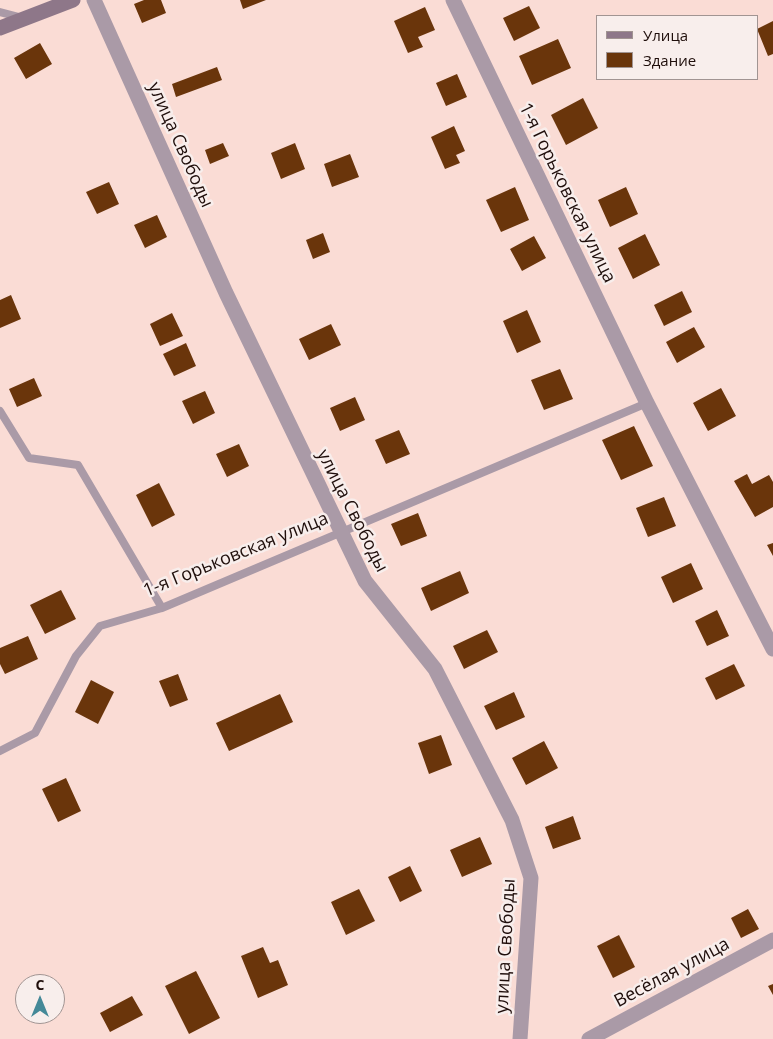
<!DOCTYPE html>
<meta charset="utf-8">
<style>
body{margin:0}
#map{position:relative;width:773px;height:1039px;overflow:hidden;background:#fadcd5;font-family:"Open Sans",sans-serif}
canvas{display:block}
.legend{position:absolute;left:596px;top:15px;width:162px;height:65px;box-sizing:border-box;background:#f8eeec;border:1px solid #a19492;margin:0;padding:6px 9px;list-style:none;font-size:15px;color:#1f0e0b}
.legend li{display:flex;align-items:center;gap:10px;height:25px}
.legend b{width:25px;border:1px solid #a19492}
.north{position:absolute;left:15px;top:974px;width:50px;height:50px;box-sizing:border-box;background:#f8eeec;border:1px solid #a19492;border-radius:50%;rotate:0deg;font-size:14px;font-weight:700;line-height:20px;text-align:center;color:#1f0e0b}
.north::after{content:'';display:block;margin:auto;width:18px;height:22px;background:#458998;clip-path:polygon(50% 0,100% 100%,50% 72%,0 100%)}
</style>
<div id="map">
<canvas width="773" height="1039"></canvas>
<ul class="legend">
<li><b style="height:6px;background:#8e7789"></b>Улица</li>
<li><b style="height:14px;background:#6a350b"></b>Здание</li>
</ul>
<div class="north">С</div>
</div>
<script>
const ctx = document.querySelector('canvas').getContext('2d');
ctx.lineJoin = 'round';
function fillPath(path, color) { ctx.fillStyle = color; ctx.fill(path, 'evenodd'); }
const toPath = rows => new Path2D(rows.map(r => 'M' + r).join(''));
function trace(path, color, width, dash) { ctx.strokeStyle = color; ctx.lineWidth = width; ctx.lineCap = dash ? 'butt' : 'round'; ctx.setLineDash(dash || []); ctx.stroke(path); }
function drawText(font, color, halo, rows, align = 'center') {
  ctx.font = font + ' "Open Sans",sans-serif'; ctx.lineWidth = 5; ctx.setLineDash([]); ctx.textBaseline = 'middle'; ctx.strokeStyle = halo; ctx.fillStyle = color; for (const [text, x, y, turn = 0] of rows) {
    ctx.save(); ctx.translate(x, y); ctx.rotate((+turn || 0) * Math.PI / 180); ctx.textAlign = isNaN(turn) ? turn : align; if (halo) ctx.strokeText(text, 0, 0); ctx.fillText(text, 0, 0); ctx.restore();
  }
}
fillPath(toPath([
 [144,0,161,0,166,13,142,23,134,4],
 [240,0,266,0,243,9],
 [529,6,540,28,514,41,503,18],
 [425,7,435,30,418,37,423,47,408,53,394,21],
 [773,21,773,54,768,56,757,29],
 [558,39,571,68,532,85,519,56],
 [40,43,52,64,26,79,14,58],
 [217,67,222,80,176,97,172,84],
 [457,74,467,97,446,106,436,83],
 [583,98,598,128,566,145,551,115],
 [454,126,465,151,456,155,460,163,445,169,431,137],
 [223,143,229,156,210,164,205,150],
 [295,143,305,169,281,179,271,153],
 [350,154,359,177,332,187,324,164],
 [109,182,119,204,97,214,86,192],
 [515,187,529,220,501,232,486,200],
 [626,187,638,214,610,227,598,200],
 [157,215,167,237,145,248,134,225],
 [323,233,330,252,313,259,306,240],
 [645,234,660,265,633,279,618,248],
 [534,236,546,258,522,271,510,249],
 [682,291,692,312,664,326,654,305],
 [11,295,21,319,0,328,0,300],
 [527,310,541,342,517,353,503,321],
 [172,313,183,336,160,346,150,324],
 [331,324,341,345,309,360,299,339],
 [694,327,705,347,677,363,666,342],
 [186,343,196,366,174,376,163,354],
 [560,369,573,399,544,410,531,380],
 [34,378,42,396,17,407,9,389],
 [721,388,736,416,708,431,693,403],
 [205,391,215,413,193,424,182,401],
 [355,397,365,420,340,431,330,408],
 [634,426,653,466,621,480,602,440],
 [399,430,410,454,386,464,375,440],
 [239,444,249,466,227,477,216,454],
 [747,474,752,484,769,475,773,482,773,507,755,517,734,481],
 [159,483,175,515,152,527,136,495],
 [664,497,676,526,648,537,636,508],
 [418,513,427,536,401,546,391,524],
 [773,543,773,556,767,545],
 [691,563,703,589,673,603,661,577],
 [460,571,469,593,431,611,421,588],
 [61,590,76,619,45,634,30,605],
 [717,610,729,636,707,646,695,621],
 [487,630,498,652,464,669,453,646],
 [28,636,38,659,5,674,0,664,0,648],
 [734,664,745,686,716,700,705,678],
 [178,674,188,700,170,707,159,681],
 [91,680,114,692,98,724,75,712],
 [514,692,525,717,496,730,484,706],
 [280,694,293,722,229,751,216,723],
 [441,735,452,765,429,774,418,743],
 [544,741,558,768,526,785,512,758],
 [66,778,81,811,58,822,42,789],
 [573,816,581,839,553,849,545,827],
 [480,837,492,864,462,877,450,850],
 [410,866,422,891,400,902,388,877],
 [359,889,375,921,346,935,331,902],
 [748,909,759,929,741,938,731,918],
 [619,935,635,967,613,978,597,946],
 [263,947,270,963,278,960,288,985,258,998,241,956],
 [196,971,220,1018,189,1034,165,986],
 [773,984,773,995,768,986],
 [132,996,143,1015,110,1032,100,1013]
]), '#6a350b');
trace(toPath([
 [0,12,23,18],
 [0,411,29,458,78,465,162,608],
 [0,751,35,733,76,656,100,626,162,608,647,403]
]), '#aa9aa7', 8);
trace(toPath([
 [94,0,226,293,365,581,435,669,512,820,531,878,520,1039],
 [453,0,647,403,773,649],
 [589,1039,773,940]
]), '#aa9aa7', 15);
trace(toPath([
 [0,28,73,0]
]), '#8e7789', 15);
drawText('18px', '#1f0e0b', '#f8eeec', [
 ["улица Свободы",180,145,66],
 ["1-я Горьковская улица",567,193,64],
 ["улица Свободы",352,511,63],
 ["1-я Горьковская улица",236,555,-22],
 ["улица Свободы",506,946,-87],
 ["Весёлая улица",672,973,-28]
]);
</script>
